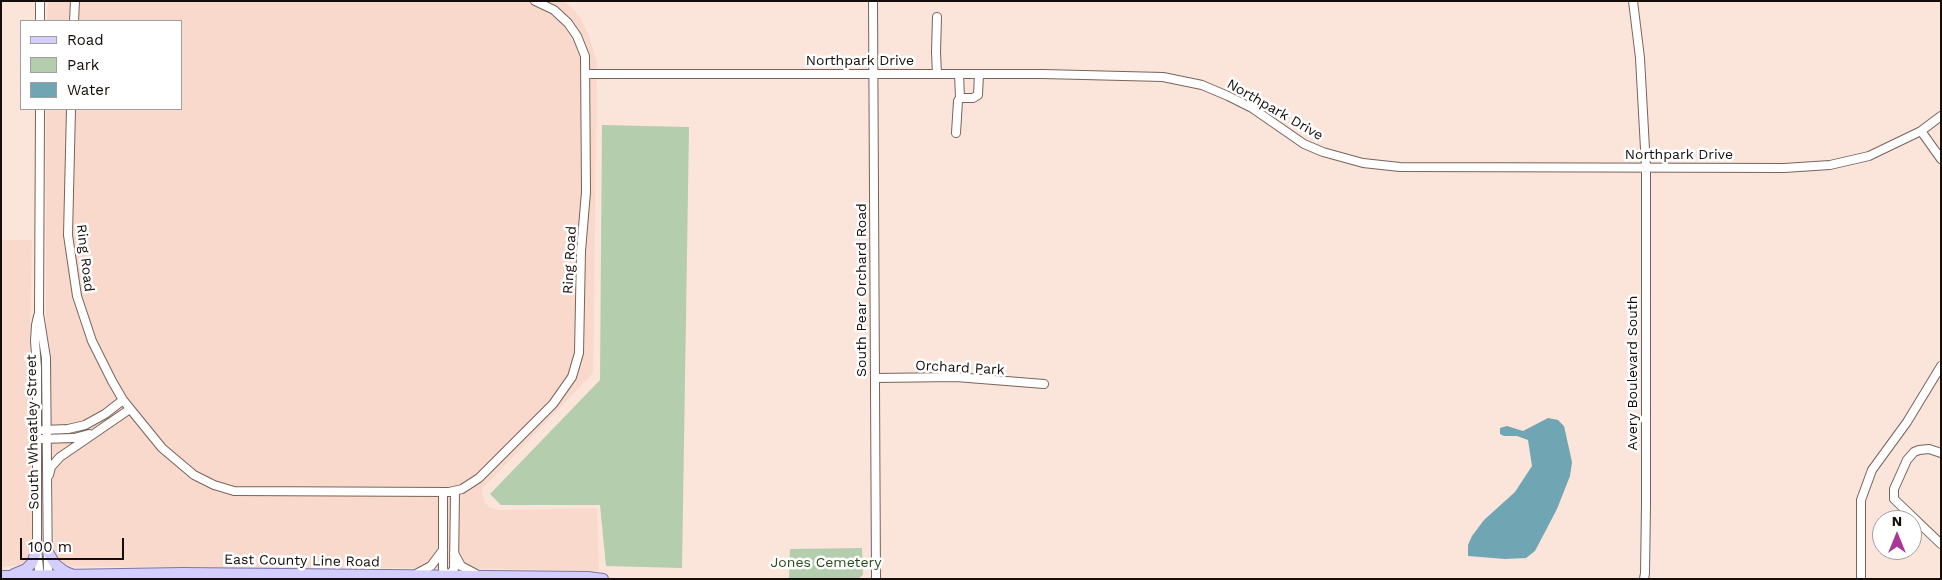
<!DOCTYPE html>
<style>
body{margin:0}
#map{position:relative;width:1942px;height:580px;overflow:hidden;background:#fbe4da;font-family:"Work Sans",sans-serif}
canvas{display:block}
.frame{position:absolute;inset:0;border:2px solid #140d0a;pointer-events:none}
.legend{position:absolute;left:20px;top:20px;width:162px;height:90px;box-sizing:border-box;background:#fff;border:1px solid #a19e9d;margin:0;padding:6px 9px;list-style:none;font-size:15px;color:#140d0a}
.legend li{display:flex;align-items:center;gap:10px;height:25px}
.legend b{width:25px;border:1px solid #a19e9d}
.north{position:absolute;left:1872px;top:510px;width:50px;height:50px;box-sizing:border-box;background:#fff;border:1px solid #a19e9d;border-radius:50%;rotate:0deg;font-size:14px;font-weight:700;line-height:20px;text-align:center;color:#140d0a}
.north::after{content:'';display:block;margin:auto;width:18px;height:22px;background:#a93894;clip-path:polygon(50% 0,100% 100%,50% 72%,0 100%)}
.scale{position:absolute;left:20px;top:538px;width:104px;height:22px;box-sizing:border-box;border:2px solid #140d0a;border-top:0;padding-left:6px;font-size:15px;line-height:18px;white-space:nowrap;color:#140d0a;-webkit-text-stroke:4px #fff;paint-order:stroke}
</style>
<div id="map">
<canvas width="1942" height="580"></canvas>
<div class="frame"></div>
<ul class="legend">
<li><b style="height:6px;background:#d3cefe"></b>Road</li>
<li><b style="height:14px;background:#b4cdad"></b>Park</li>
<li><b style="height:14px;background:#70a5b3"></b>Water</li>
</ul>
<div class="north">N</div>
<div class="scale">100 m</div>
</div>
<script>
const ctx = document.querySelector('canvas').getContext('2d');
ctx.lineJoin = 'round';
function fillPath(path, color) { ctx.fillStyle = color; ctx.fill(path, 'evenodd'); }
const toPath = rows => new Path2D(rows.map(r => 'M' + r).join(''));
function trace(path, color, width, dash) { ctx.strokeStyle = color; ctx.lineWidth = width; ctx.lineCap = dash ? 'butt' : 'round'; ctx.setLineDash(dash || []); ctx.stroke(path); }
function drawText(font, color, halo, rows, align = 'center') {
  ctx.font = font + ' "Work Sans",sans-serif'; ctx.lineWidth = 5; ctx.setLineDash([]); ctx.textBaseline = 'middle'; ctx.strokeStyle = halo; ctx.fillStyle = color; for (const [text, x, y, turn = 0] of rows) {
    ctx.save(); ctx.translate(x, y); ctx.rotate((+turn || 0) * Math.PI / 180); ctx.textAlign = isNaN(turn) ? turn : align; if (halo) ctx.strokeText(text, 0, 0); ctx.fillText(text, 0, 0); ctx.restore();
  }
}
fillPath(toPath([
 [48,1,563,1,573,9,581,19,589,36,597,62,593,373,482,489,482,493,486,504,491,508,499,510,597,508,599,571,458,568,187,568,66,566,57,559,54,552,50,349,46,329,46,109,181,109,181,21,47,21],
 [1,240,32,240,30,342,32,550,27,561,22,565,1,567]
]), '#f9d9cc');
fillPath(toPath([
 [602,125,689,127,682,568,606,566,600,505,501,505,490,494,600,380],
 [862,548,863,575,858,579,789,578,790,549]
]), '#b4cdad');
fillPath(toPath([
 [1548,418,1558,420,1564,426,1572,462,1570,476,1557,509,1535,551,1526,558,1505,559,1468,556,1468,545,1472,536,1484,520,1515,492,1532,466,1528,440,1517,436,1504,436,1500,434,1500,428,1507,426,1523,431]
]), '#70a5b3');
const minor = toPath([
 [873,1,876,579],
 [1633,1,1640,58,1646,167,1646,505,1645,573,1644,579],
 [937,17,936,52,937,74],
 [40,21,40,1],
 [74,21,75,1],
 [586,74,1043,74,1163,77,1202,85,1228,96,1252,108,1304,144,1323,152,1363,163,1400,167,1784,168,1830,165,1869,156,1921,131,1941,116],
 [960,98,973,98,978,95,979,74],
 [40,109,39,314,46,358,48,576,46,579],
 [71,109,68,235,77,296,92,341,112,381,123,400,162,448,194,475,214,485,234,491,449,492,462,489,479,478,553,404,572,377,579,353,581,251,586,192,585,56,577,36,568,23,554,10,535,1],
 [1921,131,1941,159],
 [956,133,958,101,960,98,959,74],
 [38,316,36,325,35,341,37,368,37,549,40,579],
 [875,378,956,377,1044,384],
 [43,430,68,429,85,425,105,414,123,400],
 [41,439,74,438,89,434],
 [1941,453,1929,449,1919,450,1914,452,1907,460,1894,489,1894,499,1941,544],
 [49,475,51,467,60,457,130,409],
 [443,493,443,569,448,579],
 [454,553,461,566,478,575],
 [416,574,431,566,443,550],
 [448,576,454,569,455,491],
 [1861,579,1861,500,1872,470,1907,422,1941,366]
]);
const major = toPath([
 [48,552,55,564,64,571,73,575],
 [14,574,26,569,32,563,37,549],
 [1,576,183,573,588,577,603,579]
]);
trace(minor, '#78645b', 10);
trace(major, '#7d75a9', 12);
trace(minor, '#fff', 8);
trace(major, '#d3cefe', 10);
drawText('14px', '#140d0a', '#fff', [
 ["Northpark Drive",860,61],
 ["Northpark Drive",1275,110,30],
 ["Northpark Drive",1679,155],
 ["Ring Road",85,258,83],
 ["Ring Road",570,260,-87],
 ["South Pear Orchard Road",862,290,-90],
 ["Orchard Park",960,368,3],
 ["Avery Boulevard South",1633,373,-90],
 ["South Wheatley Street",33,432,-91],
 ["East County Line Road",302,561,1]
]);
drawText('14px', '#264b19', '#fff', [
 ["Jones Cemetery",826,563]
]);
</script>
